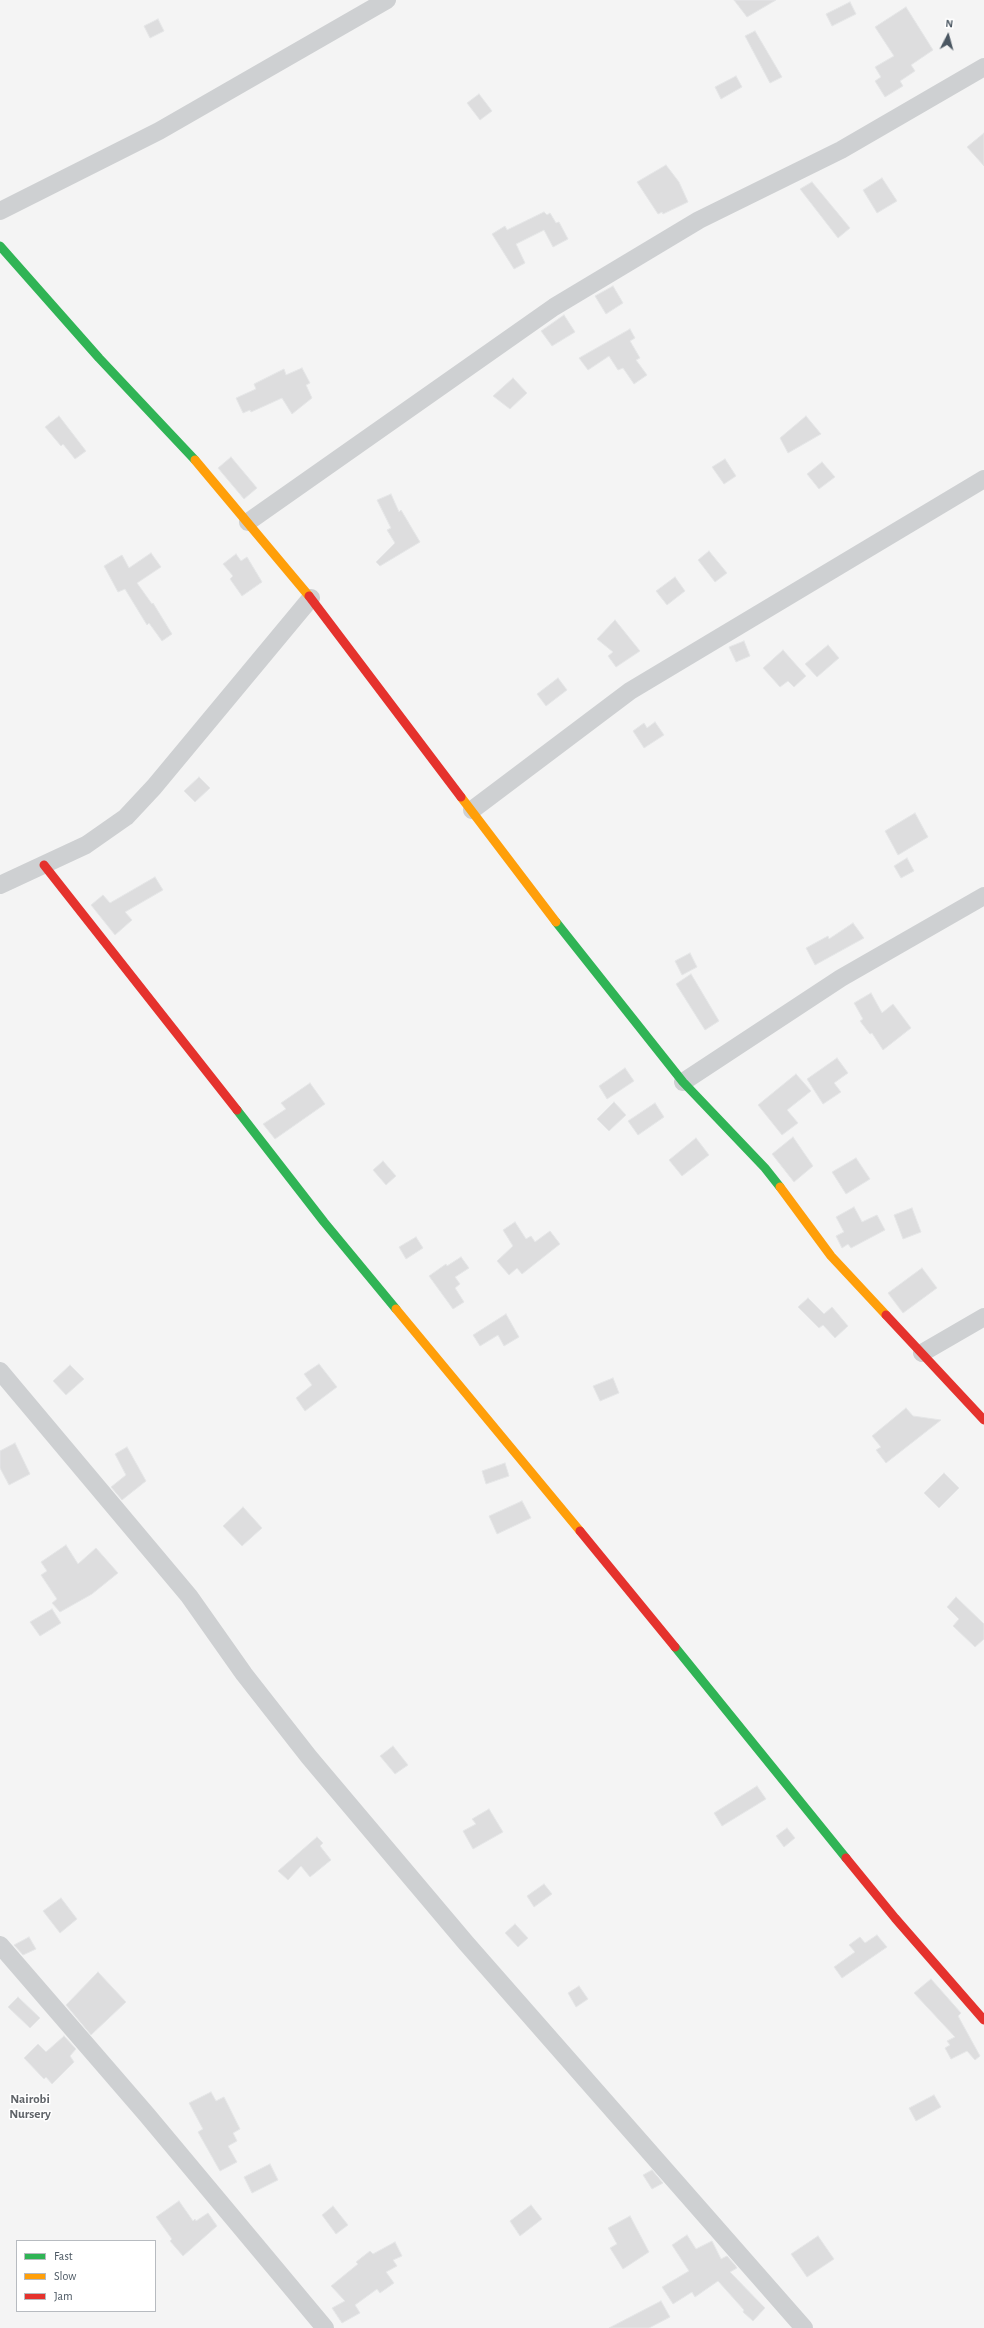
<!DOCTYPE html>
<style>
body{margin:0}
#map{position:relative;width:984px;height:2328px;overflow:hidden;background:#f4f4f4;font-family:"Alegreya Sans",sans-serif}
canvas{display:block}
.legend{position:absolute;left:16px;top:2240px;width:140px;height:72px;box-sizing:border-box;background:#fff;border:1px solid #b7bbc0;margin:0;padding:5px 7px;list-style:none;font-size:12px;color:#4a5661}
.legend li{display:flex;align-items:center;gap:8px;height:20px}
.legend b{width:20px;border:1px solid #b7bbc0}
.north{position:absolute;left:928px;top:16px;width:40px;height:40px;-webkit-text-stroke:3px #fff;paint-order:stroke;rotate:6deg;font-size:11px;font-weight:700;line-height:16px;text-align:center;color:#4a5661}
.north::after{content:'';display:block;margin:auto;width:14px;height:18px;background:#4a5661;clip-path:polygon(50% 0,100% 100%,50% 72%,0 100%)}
</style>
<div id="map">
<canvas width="984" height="2328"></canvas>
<ul class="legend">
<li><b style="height:5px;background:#30b455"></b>Fast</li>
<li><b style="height:5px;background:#ff9f0a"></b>Slow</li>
<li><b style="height:5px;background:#e5322d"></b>Jam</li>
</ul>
<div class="north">N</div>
</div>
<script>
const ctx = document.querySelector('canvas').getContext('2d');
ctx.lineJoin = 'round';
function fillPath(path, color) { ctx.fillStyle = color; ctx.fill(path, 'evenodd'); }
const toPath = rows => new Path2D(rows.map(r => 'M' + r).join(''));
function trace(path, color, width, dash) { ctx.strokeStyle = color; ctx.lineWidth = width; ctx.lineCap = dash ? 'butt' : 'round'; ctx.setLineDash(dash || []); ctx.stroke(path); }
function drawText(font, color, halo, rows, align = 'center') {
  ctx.font = font + ' "Alegreya Sans",sans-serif'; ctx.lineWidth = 3; ctx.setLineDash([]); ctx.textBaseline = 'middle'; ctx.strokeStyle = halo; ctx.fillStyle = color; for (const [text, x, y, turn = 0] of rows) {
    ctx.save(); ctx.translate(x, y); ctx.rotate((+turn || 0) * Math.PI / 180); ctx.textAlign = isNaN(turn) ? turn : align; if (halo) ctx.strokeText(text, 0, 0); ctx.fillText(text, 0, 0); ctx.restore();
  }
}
const building = toPath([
 [734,0,776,0,747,17,734,0],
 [850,2,856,14,832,26,826,14,850,2],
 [906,7,933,50,911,65,915,71,900,81,903,86,885,97,875,81,881,77,875,67,894,56,875,27,906,7],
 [158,19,164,31,150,38,144,26,158,19],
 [755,31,782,77,770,83,745,36,755,31],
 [736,76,742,87,721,99,715,87,736,76],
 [479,94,492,111,480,120,467,103,479,94],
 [984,133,984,166,967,147,984,133],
 [666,165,679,182,688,202,663,214,662,212,658,214,637,182,666,165],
 [882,178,897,201,877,213,863,190,882,178],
 [812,182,850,228,838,238,800,189,812,182],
 [544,212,547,215,550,213,556,223,559,222,568,239,553,247,544,230,516,244,525,263,514,269,492,234,505,226,507,230,544,212],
 [613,286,623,303,606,314,595,296,613,286],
 [564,315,575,332,552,346,541,331,564,315],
 [630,329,635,338,630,341,640,358,636,360,647,375,634,384,623,368,618,370,609,356,588,370,579,358,630,329],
 [302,368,310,383,306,385,312,398,292,414,282,398,251,412,250,410,243,413,236,398,256,389,254,384,284,369,286,375,302,368],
 [513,378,527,393,510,409,493,396,513,378],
 [59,416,86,451,75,459,63,444,61,446,45,427,59,416],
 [806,416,821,434,788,453,780,438,806,416],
 [231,457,257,488,244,499,218,468,231,457],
 [725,459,736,476,724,484,712,467,725,459],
 [822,462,835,477,819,489,807,474,822,462],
 [391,494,399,512,401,510,420,542,380,566,376,562,395,543,387,530,391,528,377,500,391,494],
 [709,551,727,573,715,582,698,560,709,551],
 [151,553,161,567,137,583,152,604,153,603,172,634,162,641,149,623,147,625,125,589,118,592,104,566,122,555,129,568,151,553],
 [236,554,241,561,247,557,262,582,242,596,230,579,233,576,223,564,236,554],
 [675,577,685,591,667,605,656,591,675,577],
 [615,620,640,651,616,667,608,656,613,652,597,639,615,620],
 [744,641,750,656,736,662,729,647,744,641],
 [828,645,839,658,817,677,805,664,828,645],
 [783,650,806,676,794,687,788,681,780,687,763,668,783,650],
 [558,678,567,690,546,706,537,694,558,678],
 [655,722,664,735,644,748,633,731,644,723,647,728,655,722],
 [199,777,210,788,195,802,184,791,199,777],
 [915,813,928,837,898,855,885,831,915,813],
 [907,858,914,871,901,878,894,866,907,858],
 [155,877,163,890,125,912,132,920,115,935,91,905,103,895,110,903,155,877],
 [853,923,864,938,815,965,806,948,828,936,829,939,853,923],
 [690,953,697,967,682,975,675,961,690,953],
 [691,974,719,1021,705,1030,676,984,691,974],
 [871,993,882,1013,893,1004,911,1028,883,1050,872,1033,870,1034,860,1021,863,1019,854,1003,871,993],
 [837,1058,848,1073,834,1083,841,1092,823,1104,807,1079,837,1058],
 [625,1068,634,1081,607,1099,599,1086,625,1068],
 [796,1074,811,1091,787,1110,798,1123,782,1135,758,1105,796,1074],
 [310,1083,325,1104,275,1139,263,1124,286,1109,281,1103,310,1083],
 [614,1102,626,1115,609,1131,597,1119,614,1102],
 [655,1103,664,1117,638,1135,628,1121,655,1103],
 [793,1137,813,1166,794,1182,772,1154,793,1137],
 [696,1138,709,1155,682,1176,669,1160,696,1138],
 [856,1158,870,1179,846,1194,832,1172,856,1158],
 [383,1161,396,1176,386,1185,373,1170,383,1161],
 [854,1207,862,1222,877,1215,885,1230,851,1248,848,1244,842,1248,836,1236,844,1232,836,1217,854,1207],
 [912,1208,921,1232,903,1239,894,1215,912,1208],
 [515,1222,526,1239,531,1236,535,1242,550,1231,560,1244,522,1274,517,1268,509,1275,497,1261,513,1246,503,1230,515,1222],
 [416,1237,423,1248,406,1259,399,1247,416,1237],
 [461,1257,469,1268,455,1277,460,1284,455,1288,464,1302,453,1309,429,1276,446,1264,447,1266,461,1257],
 [922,1268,937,1288,903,1313,888,1293,922,1268],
 [808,1298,824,1314,832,1307,848,1326,835,1338,823,1325,819,1328,798,1307,808,1298],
 [506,1314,519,1337,504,1346,498,1335,480,1346,473,1335,506,1314],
 [319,1364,337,1387,305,1411,296,1398,312,1385,304,1374,319,1364],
 [70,1365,84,1379,66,1395,53,1381,70,1365],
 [613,1378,619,1393,600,1401,593,1386,613,1378],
 [906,1408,913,1416,941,1420,886,1463,876,1450,881,1447,872,1436,906,1408],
 [15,1443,30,1474,9,1485,0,1468,0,1451,15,1443],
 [127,1447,146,1481,122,1500,111,1487,126,1475,115,1454,127,1447],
 [505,1463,509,1476,486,1484,482,1471,505,1463],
 [944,1473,959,1488,939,1508,924,1493,944,1473],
 [522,1501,531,1518,497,1534,489,1516,522,1501],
 [243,1507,262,1528,242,1546,223,1526,243,1507],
 [66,1545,78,1564,96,1548,118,1573,92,1594,60,1612,52,1603,57,1599,41,1575,47,1571,41,1562,66,1545],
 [956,1597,984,1624,984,1639,975,1647,953,1626,959,1619,947,1607,956,1597],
 [52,1609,61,1623,40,1636,30,1622,52,1609],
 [393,1746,408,1765,395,1774,380,1756,393,1746],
 [757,1786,766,1799,722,1826,714,1813,757,1786],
 [489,1809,503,1832,473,1849,463,1831,476,1824,472,1819,489,1809],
 [787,1828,795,1838,784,1847,776,1836,787,1828],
 [317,1837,323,1843,320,1846,331,1860,310,1877,301,1866,288,1880,278,1871,317,1837],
 [544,1884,552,1894,534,1907,527,1896,544,1884],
 [61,1898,77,1919,60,1933,43,1911,61,1898],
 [515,1924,528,1938,518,1947,505,1933,515,1924],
 [877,1935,887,1947,842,1978,834,1967,855,1952,849,1945,860,1937,865,1943,877,1935],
 [29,1937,36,1949,23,1955,14,1945,29,1937],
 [98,1972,126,2002,91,2035,66,2005,98,1972],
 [931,1979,961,2013,958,2016,980,2056,975,2060,967,2051,951,2059,945,2048,950,2045,947,2041,955,2037,914,1993,931,1979],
 [579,1986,588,1999,576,2007,568,1993,579,1986],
 [18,1997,40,2018,30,2028,8,2007,18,1997],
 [64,2036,76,2049,70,2056,74,2062,52,2084,46,2077,44,2079,24,2058,38,2044,46,2052,64,2036],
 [211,2092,216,2101,224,2097,240,2129,233,2133,237,2141,228,2146,237,2162,220,2171,198,2132,203,2129,189,2103,211,2092],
 [934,2095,941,2107,916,2121,909,2108,934,2095],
 [270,2164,278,2180,252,2193,244,2177,270,2164],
 [652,2170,663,2183,652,2189,643,2175,652,2170],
 [179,2201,193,2221,195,2219,196,2221,208,2213,217,2226,183,2256,170,2241,172,2239,156,2217,179,2201],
 [531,2205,542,2219,520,2236,510,2221,531,2205],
 [333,2206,348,2225,336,2234,322,2215,333,2206],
 [630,2216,649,2252,623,2269,610,2248,617,2244,608,2228,630,2216],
 [687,2235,696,2249,712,2241,721,2259,727,2256,735,2265,737,2268,730,2272,765,2308,753,2321,743,2312,744,2310,718,2281,695,2297,692,2292,673,2304,662,2287,689,2271,672,2245,687,2235],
 [818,2236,834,2259,807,2277,791,2254,818,2236],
 [395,2242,402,2256,393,2260,397,2266,386,2272,394,2283,380,2293,377,2289,355,2305,360,2313,342,2323,332,2308,345,2301,331,2286,358,2264,356,2262,370,2251,373,2254,395,2242],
 [661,2301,670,2317,649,2328,609,2328,661,2301]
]);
fillPath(building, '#ddddde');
trace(building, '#e5e6e7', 1);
trace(toPath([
 [0,211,159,131,387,0],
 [248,522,554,307,699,220,841,150,984,67],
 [472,810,630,691,984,479],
 [0,885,86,845,126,817,154,787,311,598],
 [683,1082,841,978,984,896],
 [922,1353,984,1317],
 [0,1371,189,1596,244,1674,309,1757,466,1943,804,2328],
 [0,1945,147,2115,325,2328]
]), '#ced0d2', 18);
trace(toPath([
 [0,246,99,358,195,460],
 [556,922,683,1082,765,1168,780,1187],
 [237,1110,324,1222,396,1309],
 [675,1647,846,1858]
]), '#30b455', 9);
trace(toPath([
 [195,460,309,596],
 [461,797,556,922],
 [780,1187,831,1256,886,1315],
 [396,1309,580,1531]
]), '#ff9f0a', 9);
trace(toPath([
 [309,596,461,797],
 [44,865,237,1110],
 [886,1315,984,1420],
 [580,1531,675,1647],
 [846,1858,895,1918,984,2020]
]), '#e5322d', 9);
drawText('bold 13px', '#5f6368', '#fff', [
 ["Nairobi",30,2099],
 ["Nursery",30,2114]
]);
</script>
